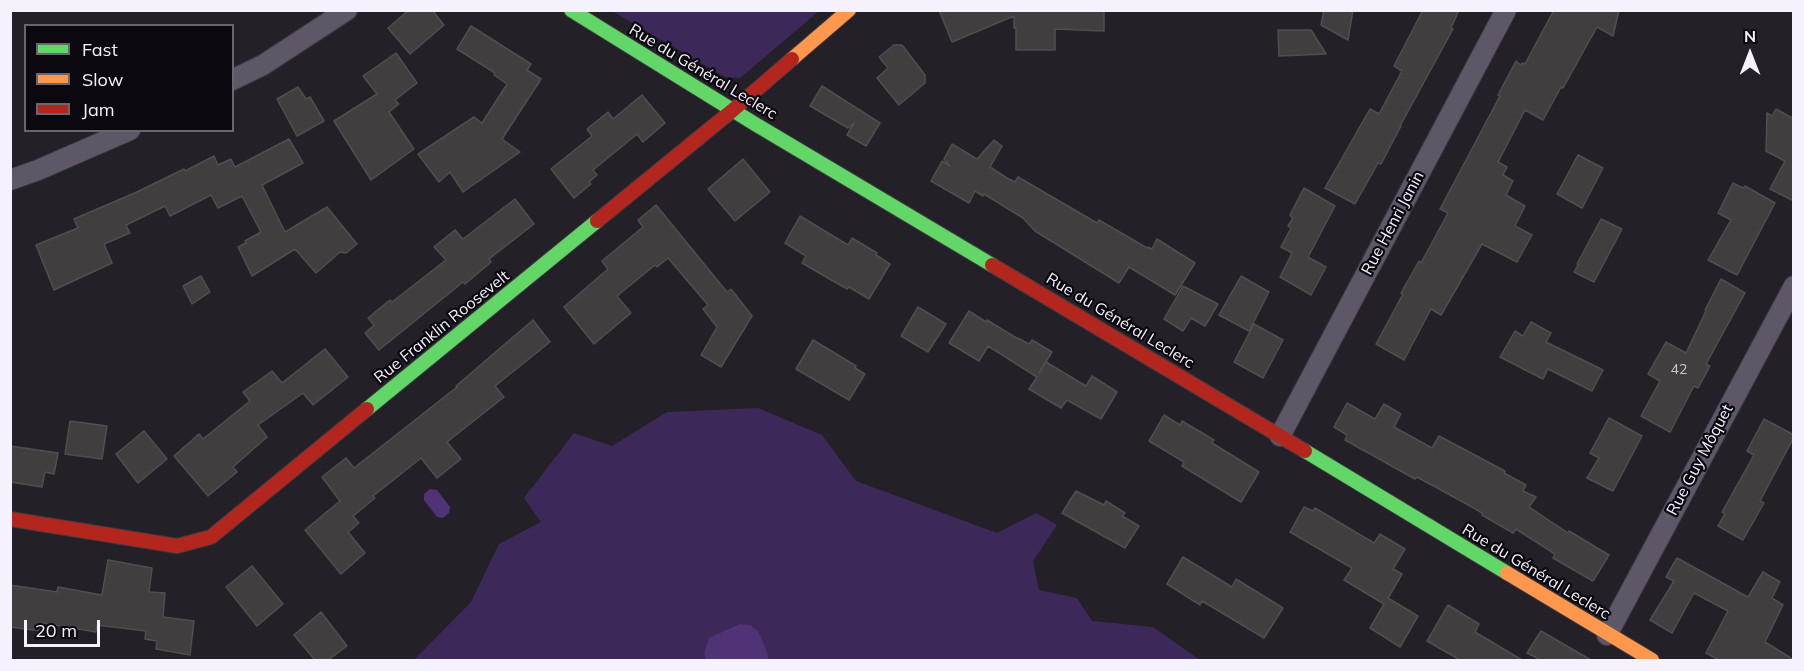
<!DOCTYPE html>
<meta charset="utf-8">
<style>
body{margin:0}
#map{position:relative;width:1804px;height:671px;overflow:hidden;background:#242028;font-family:Mulish,sans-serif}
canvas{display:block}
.frame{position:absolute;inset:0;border:12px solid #f6f2fd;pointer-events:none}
.legend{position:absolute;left:24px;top:24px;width:210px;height:108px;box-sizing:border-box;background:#0b090f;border:2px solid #69666e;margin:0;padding:8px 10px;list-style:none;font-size:18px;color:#f6f2fd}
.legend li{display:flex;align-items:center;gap:12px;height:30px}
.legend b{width:30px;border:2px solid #69666e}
.north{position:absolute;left:1720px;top:24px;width:60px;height:60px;-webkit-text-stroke:4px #0b090f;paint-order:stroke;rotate:0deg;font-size:16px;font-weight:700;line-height:24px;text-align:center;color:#f6f2fd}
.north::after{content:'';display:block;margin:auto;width:21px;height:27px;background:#f6f2fd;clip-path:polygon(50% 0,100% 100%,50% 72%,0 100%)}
.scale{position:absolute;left:24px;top:620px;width:76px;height:27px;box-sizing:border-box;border:3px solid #f6f2fd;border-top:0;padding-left:8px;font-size:18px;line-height:21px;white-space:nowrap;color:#f6f2fd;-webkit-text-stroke:4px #0b090f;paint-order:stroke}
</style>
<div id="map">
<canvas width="1804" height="671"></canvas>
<div class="frame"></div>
<ul class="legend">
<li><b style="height:8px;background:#63d668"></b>Fast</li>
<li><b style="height:8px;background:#ff974d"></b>Slow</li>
<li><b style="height:8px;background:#b3261e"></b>Jam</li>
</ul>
<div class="north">N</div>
<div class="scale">20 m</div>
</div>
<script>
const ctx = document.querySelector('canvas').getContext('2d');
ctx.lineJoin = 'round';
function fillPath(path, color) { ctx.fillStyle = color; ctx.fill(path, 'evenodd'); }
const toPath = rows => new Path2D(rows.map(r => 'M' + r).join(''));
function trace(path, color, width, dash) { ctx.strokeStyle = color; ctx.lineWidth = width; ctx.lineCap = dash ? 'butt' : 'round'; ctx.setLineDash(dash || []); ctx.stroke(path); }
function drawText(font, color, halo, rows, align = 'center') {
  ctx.font = font + ' Mulish,sans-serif'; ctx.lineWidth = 4.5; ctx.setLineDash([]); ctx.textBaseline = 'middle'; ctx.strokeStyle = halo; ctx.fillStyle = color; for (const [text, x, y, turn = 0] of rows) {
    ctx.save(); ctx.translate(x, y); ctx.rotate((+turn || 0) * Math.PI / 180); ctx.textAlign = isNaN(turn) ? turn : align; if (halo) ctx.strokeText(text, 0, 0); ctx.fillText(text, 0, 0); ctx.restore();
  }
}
fillPath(toPath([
 [612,11,819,11,740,78,725,77],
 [758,408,822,435,856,481,997,533,1036,513,1057,525,1033,561,1039,590,1077,598,1092,621,1153,627,1200,660,414,660,471,602,499,544,541,522,524,498,574,433,612,446,667,412]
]), '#3d2959');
fillPath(toPath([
 [430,489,437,490,450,507,449,513,443,518,437,517,424,500,424,494],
 [740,624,750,625,758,631,765,647,769,660,706,660,704,653,709,638]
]), '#503276');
const building = toPath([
 [409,10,432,10,444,25,410,54,388,28,409,10],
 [939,10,1104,10,1104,31,1055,29,1055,50,1016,50,1016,28,1014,28,1014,16,952,42,939,10],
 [1324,10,1353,10,1348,40,1321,25,1324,10],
 [1423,10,1459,10,1451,28,1453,29,1400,126,1401,126,1381,164,1378,163,1355,204,1325,188,1370,109,1379,114,1402,71,1394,66,1423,10],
 [1554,10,1619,10,1613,36,1597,27,1563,88,1561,87,1543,120,1525,110,1498,162,1507,167,1503,175,1513,181,1506,195,1525,206,1515,226,1532,235,1517,262,1482,244,1441,315,1431,309,1404,360,1376,344,1403,294,1401,293,1419,261,1421,263,1448,213,1440,209,1500,96,1498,95,1516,61,1521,65,1522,63,1525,64,1554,10],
 [471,26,531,64,527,70,541,79,502,139,520,152,463,192,450,172,439,182,418,154,474,117,482,123,507,84,494,75,495,73,457,49,471,26],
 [1278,30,1311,30,1326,54,1279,56,1278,30],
 [894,45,902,45,925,75,925,83,899,105,877,78,888,68,879,57,894,45],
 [396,53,417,83,395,100,399,104,389,112,414,149,371,180,334,121,377,94,363,76,396,53],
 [822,86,880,123,866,146,847,135,854,123,848,128,810,106,822,86],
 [298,87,306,99,310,97,324,121,297,136,277,99,298,87],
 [642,95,665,123,643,142,637,134,593,170,597,175,589,182,591,184,574,198,551,169,592,136,587,129,608,112,613,119,642,95],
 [1776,109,1794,119,1794,201,1770,189,1785,161,1766,151,1767,113,1772,116,1776,109],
 [289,139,303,163,262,185,285,232,327,207,357,244,346,253,340,252,316,273,295,249,252,276,238,247,246,243,245,241,261,232,242,196,218,208,211,195,170,216,165,206,126,225,130,233,104,244,112,263,54,290,36,245,78,228,74,219,137,192,184,169,185,171,214,156,218,165,231,159,235,167,289,139],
 [994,140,1002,146,990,167,1007,178,1015,182,1018,177,1097,223,1099,220,1147,248,1148,247,1152,249,1157,239,1195,263,1175,295,1129,267,1119,283,1035,231,1023,218,984,194,983,196,975,191,969,203,931,181,942,161,950,166,944,159,952,144,977,159,994,140],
 [1578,155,1603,168,1582,208,1557,194,1578,155],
 [743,159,770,192,735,221,708,189,743,159],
 [1733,183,1743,188,1745,186,1775,203,1737,275,1708,260,1731,220,1718,213,1733,183],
 [1304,188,1335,206,1308,257,1326,267,1311,295,1280,277,1292,253,1281,247,1291,228,1288,226,1293,218,1290,215,1304,188],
 [515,199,534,224,489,259,491,262,465,284,463,282,379,350,365,333,374,325,368,318,390,300,392,302,446,260,434,247,455,230,463,239,515,199],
 [656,205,727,292,731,289,752,316,721,367,701,355,717,327,703,309,708,305,668,258,657,267,655,265,617,296,631,313,594,344,564,307,608,269,602,261,643,227,638,220,656,205],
 [800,216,848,245,852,238,877,253,876,255,890,264,869,299,849,287,847,289,802,263,806,256,785,243,800,216],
 [1601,219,1622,229,1594,282,1574,272,1578,265,1577,264,1601,219],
 [201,276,210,292,192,304,183,286,201,276],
 [1241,276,1269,292,1249,331,1219,315,1241,276],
 [1721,279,1745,293,1706,364,1710,366,1698,388,1694,386,1670,432,1641,416,1660,381,1648,374,1666,342,1686,353,1706,311,1705,310,1721,279],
 [1183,286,1218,304,1205,326,1191,318,1183,331,1164,319,1183,286],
 [918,307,946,324,928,352,901,336,918,307],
 [969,311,986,322,987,320,1018,339,1018,338,1029,344,1032,340,1052,352,1039,373,1046,362,1086,386,1092,376,1117,392,1101,419,1067,400,1061,408,1029,389,1037,377,988,346,979,361,949,343,969,311],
 [533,320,550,342,495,386,504,397,447,442,461,459,437,478,421,458,373,496,375,498,353,516,359,523,348,532,365,553,341,574,305,530,340,501,322,477,346,458,354,468,457,387,456,386,533,320],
 [1531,322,1551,333,1546,342,1603,370,1592,391,1548,369,1543,379,1500,357,1515,331,1523,336,1531,322],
 [1254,324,1283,340,1263,378,1234,362,1254,324],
 [813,340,856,366,855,368,865,374,849,400,796,369,813,340],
 [325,349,348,377,313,405,303,393,258,425,267,437,233,467,237,472,208,496,174,456,199,434,203,439,250,401,243,392,272,371,282,383,325,349],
 [1347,403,1375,419,1384,404,1401,414,1394,427,1432,448,1439,436,1505,471,1504,473,1526,485,1523,491,1536,497,1529,507,1568,533,1569,531,1609,555,1593,581,1553,558,1555,554,1516,529,1513,533,1482,515,1482,513,1472,507,1417,477,1415,479,1345,440,1347,435,1334,427,1347,403],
 [1164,415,1180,425,1182,421,1214,440,1212,443,1259,472,1241,502,1182,466,1184,462,1149,441,1164,415],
 [1609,418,1642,436,1613,491,1587,478,1599,458,1590,453,1609,418],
 [1764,419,1794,435,1794,437,1760,501,1764,503,1743,540,1718,526,1725,514,1722,512,1754,455,1747,451,1764,419],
 [70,421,107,426,102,459,65,454,70,421],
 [144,431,167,459,138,483,116,454,144,431],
 [10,446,58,453,54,474,45,472,42,487,10,482,10,446],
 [1076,491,1104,505,1106,501,1125,513,1122,516,1139,526,1125,548,1062,513,1076,491],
 [1304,507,1313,511,1315,508,1374,543,1380,534,1405,549,1393,569,1402,574,1388,598,1418,616,1400,647,1370,628,1384,604,1344,580,1352,568,1290,532,1304,507],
 [1183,557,1232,587,1236,579,1283,608,1264,638,1202,601,1200,605,1167,584,1183,557],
 [1677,558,1748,597,1763,572,1780,582,1772,598,1783,605,1765,642,1794,660,1719,660,1706,653,1728,611,1694,593,1672,633,1650,620,1674,581,1666,577,1677,558],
 [108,560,152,568,149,592,165,593,163,617,194,621,190,655,156,649,157,641,145,639,146,631,97,625,96,632,43,623,41,631,10,627,10,585,57,592,58,587,102,595,108,560],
 [252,566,283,604,257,626,226,587,252,566],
 [1448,605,1479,624,1475,632,1522,660,1460,660,1427,641,1448,605],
 [321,612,347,646,328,660,315,660,294,635,321,612],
 [1541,631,1591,660,1541,660,1527,653,1541,631]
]);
fillPath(building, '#413e3f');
trace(building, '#514e4f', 1.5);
const street = toPath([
 [232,80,263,65,347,10],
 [10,180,38,170,130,130],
 [1280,436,1506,10],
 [1607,635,1794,286]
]);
const fast = toPath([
 [571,10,755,124,992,265],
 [367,409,597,221],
 [1305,451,1507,573]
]);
const slow = toPath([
 [792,59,849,10],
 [1507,573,1652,660]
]);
const jam = toPath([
 [597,221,733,110,792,59],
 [992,265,1305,451],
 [10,519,177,546,211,537,367,409]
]);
trace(street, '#3d3a41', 22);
trace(fast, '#3d3a41', 16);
trace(slow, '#3d3a41', 16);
trace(jam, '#3d3a41', 16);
trace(street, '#5e5768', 20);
trace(fast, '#63d668', 14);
trace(slow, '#ff974d', 14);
trace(jam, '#b3261e', 14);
drawText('14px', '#c9c5ce', null, [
 ["42",1679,370]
]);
drawText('16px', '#f6f2fd', '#0b090f', [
 ["Rue du Général Leclerc",703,72,31],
 ["Rue Henri Janin",1393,223,-62],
 ["Rue du Général Leclerc",1120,321,31],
 ["Rue Franklin Roosevelt",442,327,-39],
 ["Rue Guy Môquet",1700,460,-62],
 ["Rue du Général Leclerc",1536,572,31]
]);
</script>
